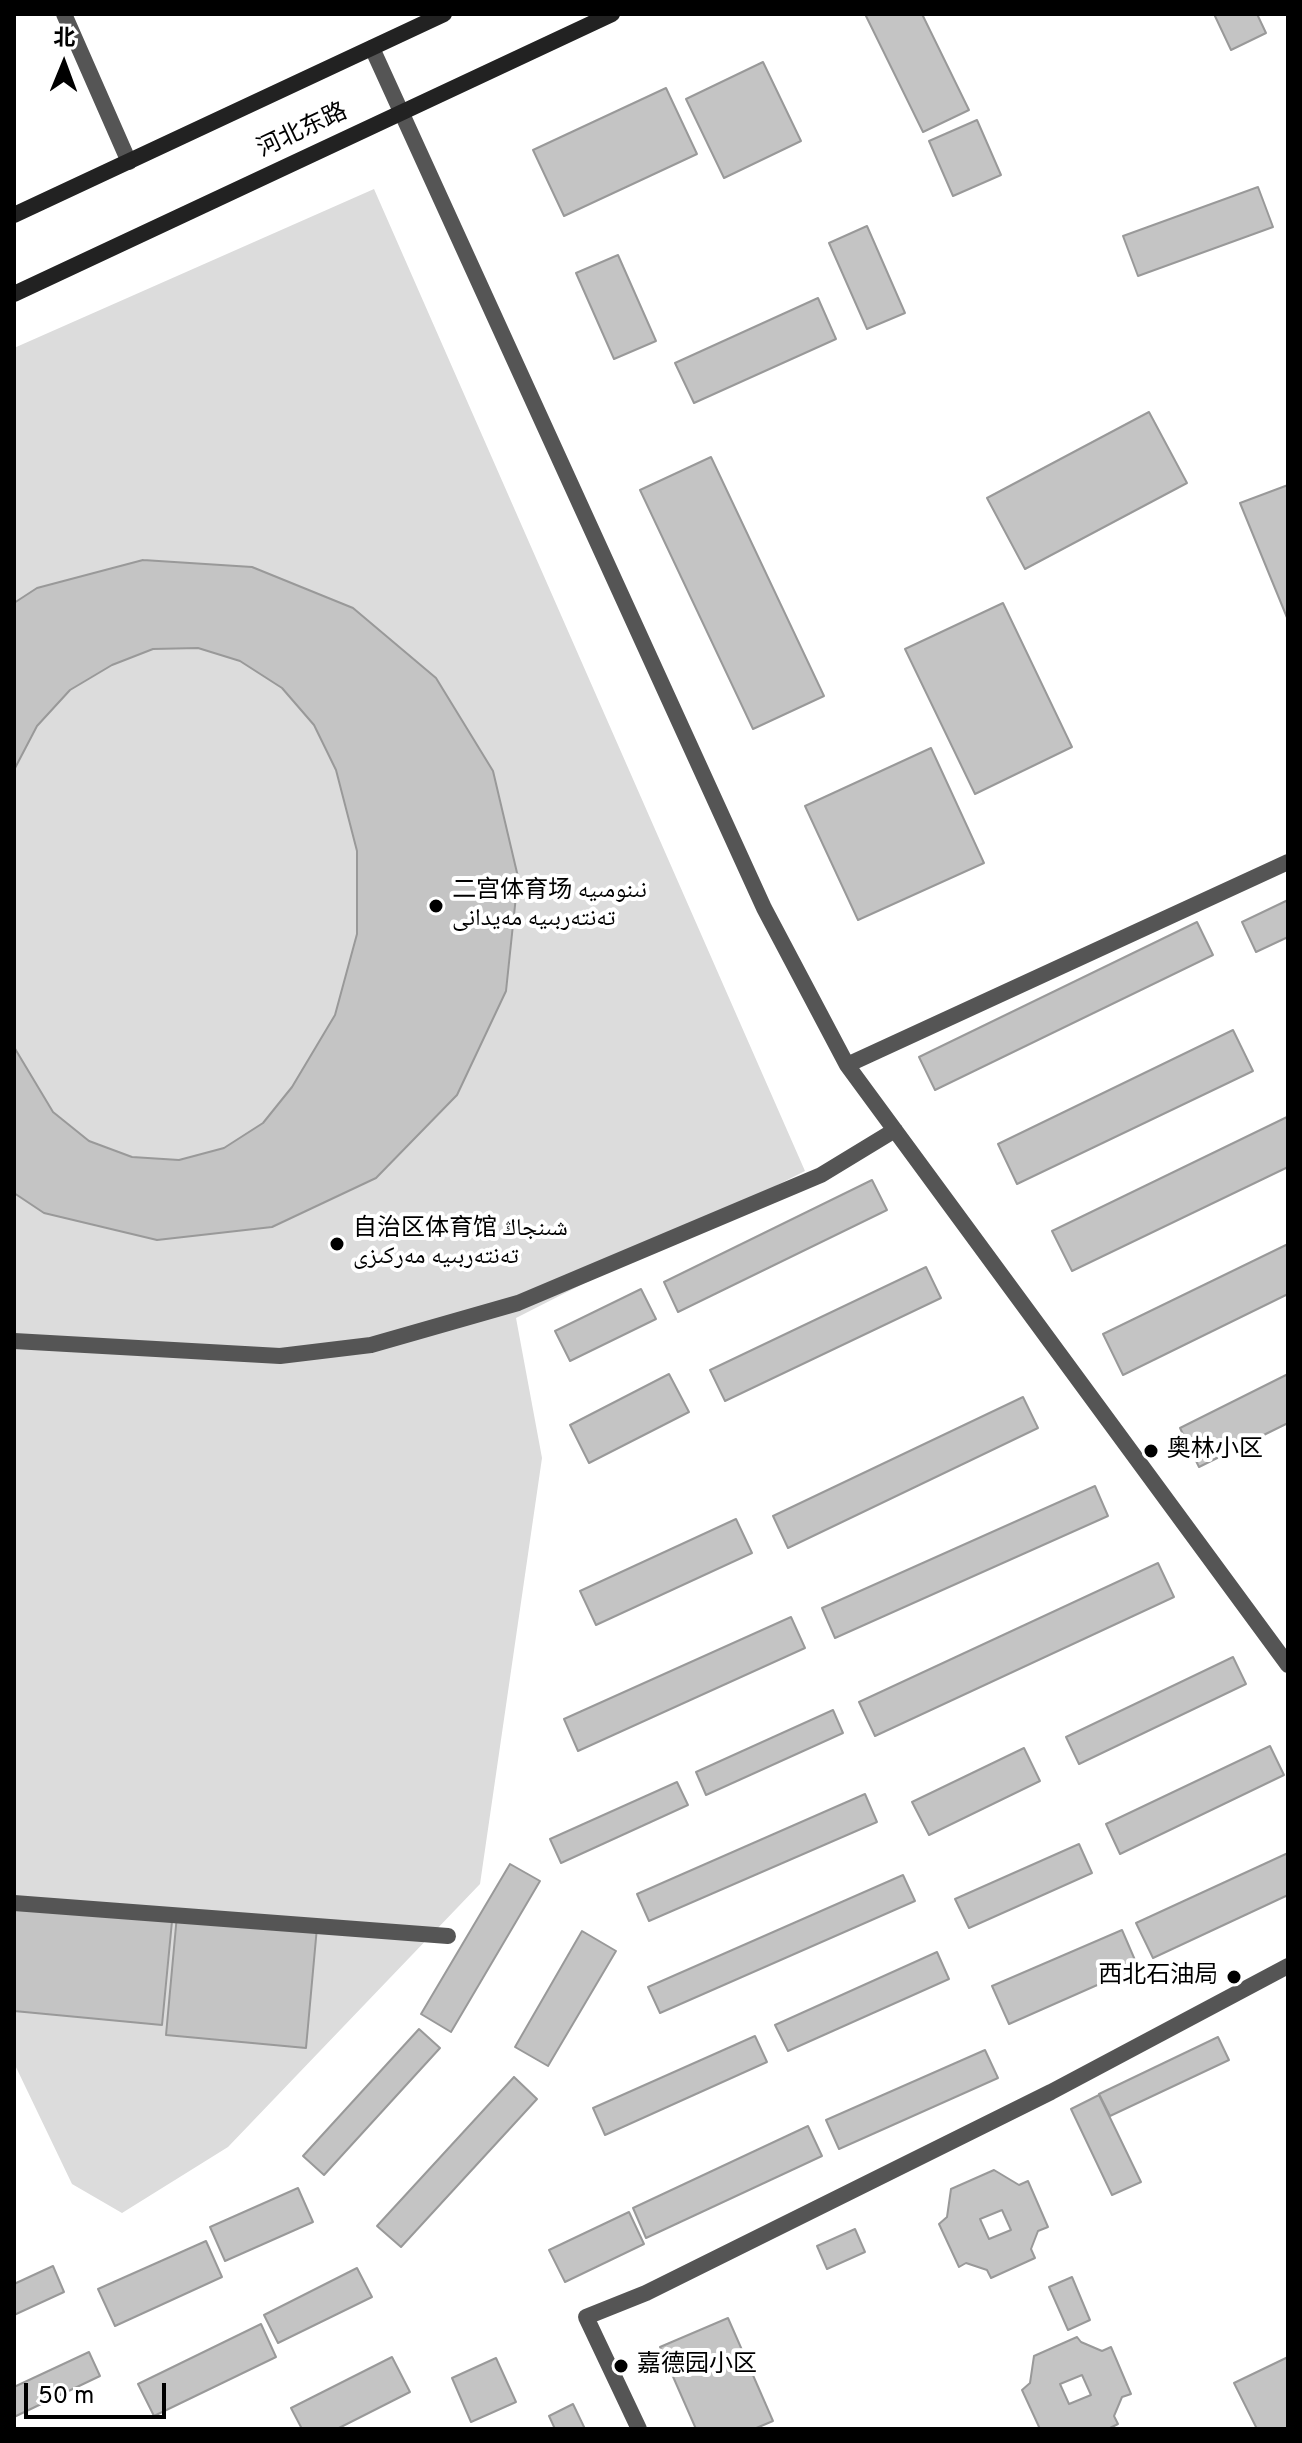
<!DOCTYPE html>
<meta charset="utf-8">
<style>
body{margin:0}
#map{position:relative;width:1302px;height:2443px;overflow:hidden;background:#fff;font-family:Overpass,"Noto Sans SC",sans-serif}
canvas{display:block}
.frame{position:absolute;inset:0;border:16px solid #000;pointer-events:none}
.north{position:absolute;left:24px;top:24px;width:80px;height:80px;-webkit-text-stroke:6px #fff;paint-order:stroke;rotate:1deg;font-size:22px;font-weight:700;line-height:32px;text-align:center;color:#000}
.north::after{content:'';display:block;margin:auto;width:28px;height:36px;background:#000;clip-path:polygon(50% 0,100% 100%,50% 72%,0 100%)}
.scale{position:absolute;left:24px;top:2383px;width:142px;height:36px;box-sizing:border-box;border:4px solid #000;border-top:0;padding-left:10px;font-size:24px;line-height:28px;white-space:nowrap;color:#000;-webkit-text-stroke:6px #fff;paint-order:stroke}
</style>
<div id="map">
<canvas width="1302" height="2443"></canvas>
<div class="frame"></div>
<div class="north">北</div>
<div class="scale">50 m</div>
</div>
<script>
const ctx = document.querySelector('canvas').getContext('2d');
ctx.lineJoin = 'round';
function fillPath(path, color) { ctx.fillStyle = color; ctx.fill(path, 'evenodd'); }
const toPath = rows => new Path2D(rows.map(r => 'M' + r).join(''));
function trace(path, color, width, dash) { ctx.strokeStyle = color; ctx.lineWidth = width; ctx.lineCap = dash ? 'butt' : 'round'; ctx.setLineDash(dash || []); ctx.stroke(path); }
function drawText(font, color, halo, rows, align = 'center') {
  ctx.font = font + ' Overpass,"Noto Naskh Arabic","Noto Sans SC",sans-serif'; ctx.lineWidth = 8; ctx.setLineDash([]); ctx.textBaseline = 'middle'; ctx.strokeStyle = halo; ctx.fillStyle = color; for (const [text, x, y, turn = 0] of rows) {
    ctx.save(); ctx.translate(x, y); ctx.rotate((+turn || 0) * Math.PI / 180); ctx.textAlign = isNaN(turn) ? turn : align; if (halo) ctx.strokeText(text, 0, 0); ctx.fillText(text, 0, 0); ctx.restore();
  }
}
fillPath(toPath([
 [374,189,805,1171,516,1318,542,1458,480,1884,228,2147,122,2213,72,2184,14,2063,14,348]
]), '#dcdcdc');
const building = toPath([
 [865,14,922,14,969,110,923,132,865,14],
 [1214,14,1257,14,1266,33,1231,50,1214,14],
 [763,62,801,141,724,178,686,99,763,62],
 [666,88,697,154,564,216,533,150,666,88],
 [977,120,1001,175,953,196,929,141,977,120],
 [1258,187,1273,227,1138,276,1123,236,1258,187],
 [867,226,905,313,867,329,829,243,867,226],
 [618,255,656,341,614,359,576,273,618,255],
 [818,298,836,339,694,403,675,363,818,298],
 [1149,412,1187,483,1025,569,987,498,1149,412],
 [711,457,824,696,753,729,640,490,711,457],
 [1288,485,1288,620,1240,503,1288,485],
 [143,560,252,567,353,608,436,678,493,771,518,877,506,991,457,1095,376,1178,272,1227,157,1240,44,1213,14,1193,14,1047,53,1112,89,1141,132,1157,179,1160,224,1148,263,1123,292,1087,335,1015,357,934,357,851,336,770,314,725,282,688,240,661,198,648,153,649,112,665,70,690,37,726,14,770,14,603,37,588,143,560],
 [1003,603,1072,747,975,794,905,649,1003,603],
 [931,748,984,863,858,920,805,806,931,748],
 [1288,900,1288,937,1256,952,1242,922,1288,900],
 [1197,922,1213,955,935,1090,919,1057,1197,922],
 [1233,1030,1253,1071,1017,1184,998,1144,1233,1030],
 [1287,1117,1288,1167,1072,1271,1052,1231,1287,1117],
 [872,1180,887,1210,678,1312,664,1282,872,1180],
 [1288,1244,1288,1294,1123,1375,1103,1334,1288,1244],
 [926,1267,941,1298,725,1401,710,1370,926,1267],
 [641,1289,656,1319,570,1361,555,1331,641,1289],
 [669,1374,689,1412,589,1463,570,1425,669,1374],
 [1288,1374,1288,1423,1199,1467,1180,1428,1288,1374],
 [1023,1397,1038,1428,788,1548,773,1516,1023,1397],
 [1095,1486,1108,1516,835,1638,822,1608,1095,1486],
 [736,1519,752,1553,596,1625,580,1591,736,1519],
 [1158,1563,1174,1597,875,1736,859,1702,1158,1563],
 [791,1617,805,1648,578,1751,564,1719,791,1617],
 [1233,1657,1246,1684,1079,1764,1066,1737,1233,1657],
 [833,1710,843,1733,706,1795,696,1772,833,1710],
 [1270,1746,1284,1775,1120,1854,1106,1824,1270,1746],
 [1024,1748,1040,1781,929,1835,912,1802,1024,1748],
 [677,1782,688,1805,561,1863,550,1839,677,1782],
 [865,1794,877,1822,649,1921,637,1894,865,1794],
 [1079,1844,1092,1873,969,1928,955,1899,1079,1844],
 [1288,1853,1288,1895,1153,1958,1136,1923,1288,1853],
 [510,1864,540,1881,451,2032,421,2014,510,1864],
 [903,1875,915,1901,660,2013,648,1987,903,1875],
 [14,1900,173,1911,162,2025,14,2011,14,1900],
 [177,1915,317,1927,306,2048,166,2035,177,1915],
 [1122,1930,1138,1967,1009,2024,992,1986,1122,1930],
 [582,1931,616,1951,548,2066,515,2047,582,1931],
 [937,1952,949,1979,788,2051,775,2025,937,1952],
 [419,2029,440,2048,324,2175,303,2156,419,2029],
 [755,2036,767,2062,605,2135,593,2108,755,2036],
 [1218,2037,1229,2060,1110,2116,1099,2094,1218,2037],
 [985,2050,998,2078,839,2149,826,2120,985,2050],
 [514,2077,537,2099,401,2247,377,2226,514,2077],
 [1099,2095,1141,2182,1112,2195,1071,2109,1099,2095],
 [808,2126,822,2156,646,2238,633,2208,808,2126],
 [994,2170,1019,2185,1028,2181,1048,2227,1038,2231,1031,2249,1035,2258,991,2278,987,2270,966,2263,959,2267,939,2224,947,2217,951,2189,994,2170],
 [298,2188,313,2222,225,2261,210,2227,298,2188],
 [1002,2210,1011,2230,989,2239,980,2219,1002,2210],
 [629,2212,644,2244,565,2282,549,2250,629,2212],
 [855,2229,865,2252,827,2269,817,2246,855,2229],
 [206,2241,222,2277,115,2326,98,2289,206,2241],
 [53,2266,64,2292,14,2315,14,2284,53,2266],
 [357,2268,372,2297,278,2343,264,2315,357,2268],
 [1072,2277,1090,2320,1068,2330,1049,2287,1072,2277],
 [728,2318,773,2421,754,2429,696,2429,660,2347,728,2318],
 [261,2324,276,2357,154,2416,138,2384,261,2324],
 [1077,2337,1081,2342,1102,2351,1111,2347,1131,2394,1122,2397,1114,2416,1118,2424,1108,2429,1040,2429,1022,2390,1030,2383,1034,2356,1077,2337],
 [89,2352,100,2376,14,2417,14,2387,89,2352],
 [392,2357,410,2392,337,2429,302,2429,291,2408,392,2357],
 [1288,2357,1288,2429,1257,2429,1234,2383,1288,2357],
 [496,2358,516,2402,471,2422,452,2378,496,2358],
 [1082,2375,1091,2395,1069,2404,1060,2384,1082,2375],
 [573,2404,585,2429,555,2429,549,2416,573,2404]
]);
fillPath(building, '#c4c4c4');
trace(building, '#999', 2);
trace(toPath([
 [64,14,129,162],
 [372,48,764,908,847,1065,1288,1665],
 [847,1065,1288,862],
 [14,1341,280,1356,371,1345,518,1303,821,1175,895,1130],
 [14,1903,448,1936],
 [639,2429,586,2317,646,2293,1051,2092,1288,1966]
]), '#555', 16);
trace(toPath([
 [14,215,444,14],
 [14,294,612,14]
]), '#222', 16);
for (const [x, y, r, color] of [
 [436,906,8,"#000"],
 [337,1244,8,"#000"],
 [1151,1451,8,"#000"],
 [1234,1977,8,"#000"],
 [621,2366,8,"#000"]
]) { const dot = new Path2D(); dot.arc(x, y, r, 0, 2 * Math.PI); ctx.fillStyle = color; ctx.fill(dot); trace(dot, '#fff', 3); }
drawText('24px', '#000', '#fff', [
 ["河北东路",303,132,-25]
]);
drawText('24px', '#000', '#fff', [
 ["二宫体育场 نىنومىيە",452,892],
 ["تەنتەربىيە مەيدانى",452,920],
 ["自治区体育馆 شىنجاڭ",353,1230],
 ["تەنتەربىيە مەركىزى",353,1258],
 ["奥林小区",1167,1451],
 ["西北石油局",1218,1977,"right"],
 ["嘉德园小区",637,2366]
], 'left');
</script>
